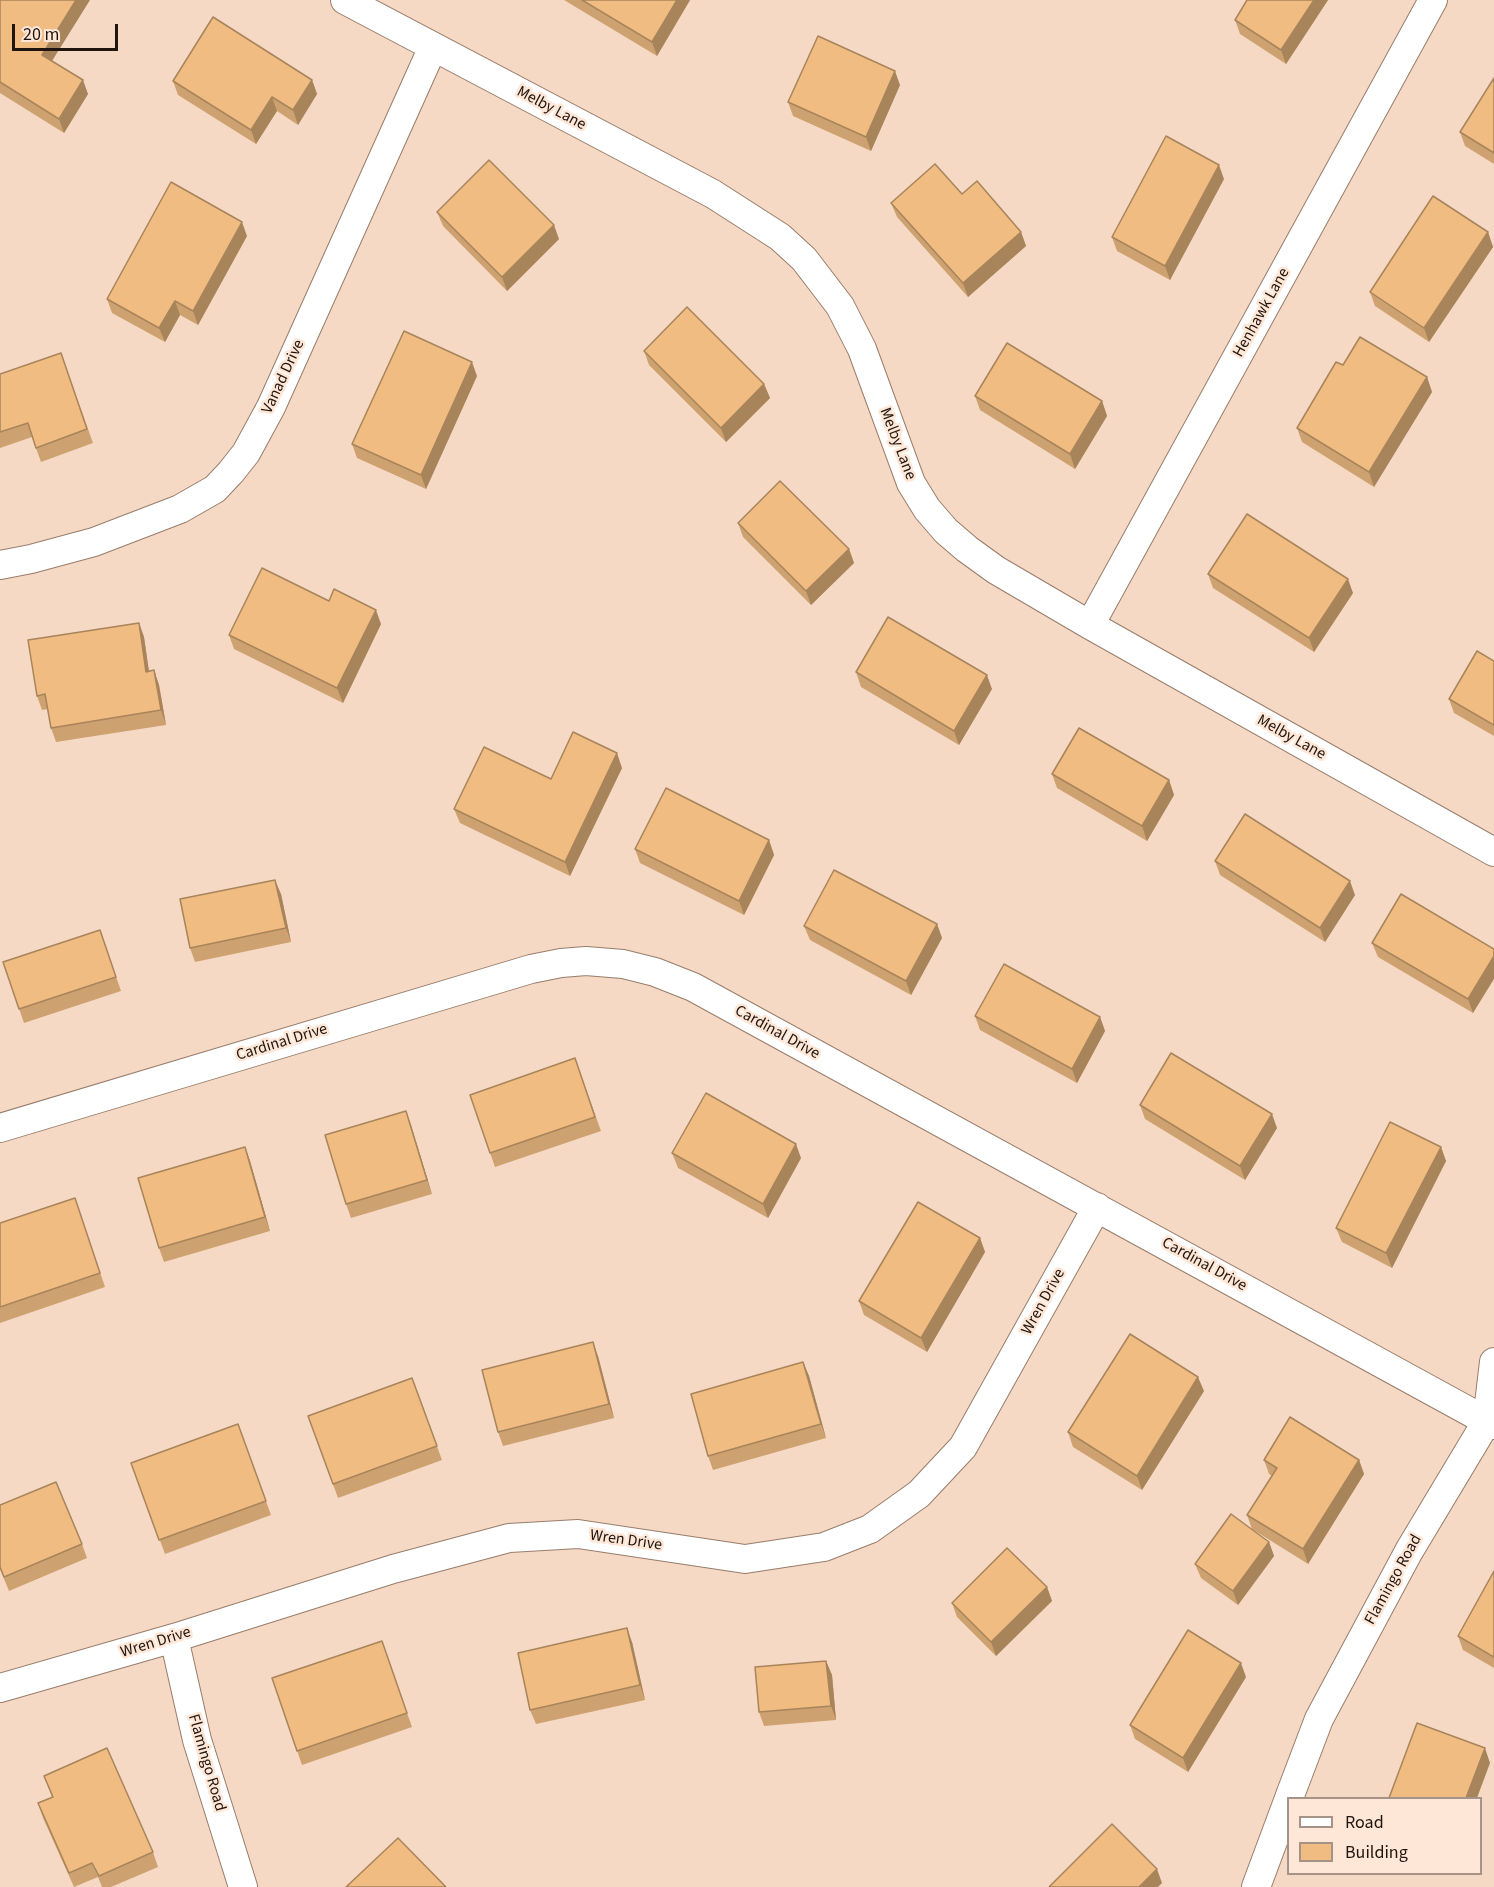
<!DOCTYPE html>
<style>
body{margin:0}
#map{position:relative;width:1494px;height:1887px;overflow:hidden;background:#f6d9c5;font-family:"Source Sans 3",sans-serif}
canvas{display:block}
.legend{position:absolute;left:1287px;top:1797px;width:195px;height:78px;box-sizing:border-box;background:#ffe7d7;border:2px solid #a59387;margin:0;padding:8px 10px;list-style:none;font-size:18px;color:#1f150e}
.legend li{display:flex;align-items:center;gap:12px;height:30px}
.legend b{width:30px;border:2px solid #a59387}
.scale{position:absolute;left:12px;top:24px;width:106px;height:27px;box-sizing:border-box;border:3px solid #1f150e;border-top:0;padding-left:8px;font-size:18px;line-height:21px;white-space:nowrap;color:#1f150e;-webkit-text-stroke:4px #ffe7d7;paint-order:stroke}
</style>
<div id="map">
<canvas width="1494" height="1887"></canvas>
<ul class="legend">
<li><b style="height:8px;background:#fff"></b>Road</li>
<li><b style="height:16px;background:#f0bc82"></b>Building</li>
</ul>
<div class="scale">20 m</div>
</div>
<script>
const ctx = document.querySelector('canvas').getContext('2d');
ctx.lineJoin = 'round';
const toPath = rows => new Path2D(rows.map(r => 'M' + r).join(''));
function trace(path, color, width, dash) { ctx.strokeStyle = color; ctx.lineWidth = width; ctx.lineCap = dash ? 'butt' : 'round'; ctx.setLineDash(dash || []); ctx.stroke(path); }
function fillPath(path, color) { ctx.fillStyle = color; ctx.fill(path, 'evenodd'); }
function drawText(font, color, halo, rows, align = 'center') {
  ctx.font = font + ' "Source Sans 3",sans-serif'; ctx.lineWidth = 5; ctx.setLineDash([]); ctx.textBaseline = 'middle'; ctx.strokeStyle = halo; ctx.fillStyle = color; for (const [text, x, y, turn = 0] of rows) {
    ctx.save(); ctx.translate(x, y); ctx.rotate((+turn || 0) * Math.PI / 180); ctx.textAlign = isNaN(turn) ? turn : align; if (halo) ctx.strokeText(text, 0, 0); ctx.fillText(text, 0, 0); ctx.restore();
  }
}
const minor = toPath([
 [345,0,713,194,780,237,804,259,840,306,862,349,911,483,927,509,946,531,967,549,996,570,1090,625,1494,852],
 [0,565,31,559,94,542,180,509,215,489,231,472,246,453,271,407,433,47],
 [1090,625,1433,0],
 [0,1128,531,969,561,963,586,961,623,964,655,972,693,987,1494,1425],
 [174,1638,197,1740,243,1887],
 [0,1688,174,1638,393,1569,509,1538,578,1534,745,1559,824,1547,870,1529,919,1494,963,1447,1097,1207],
 [1289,1798,1319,1719,1409,1551,1487,1421,1494,1362],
 [1256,1887,1288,1801]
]);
trace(minor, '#977d6b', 30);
trace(minor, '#fff', 28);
fillPath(toPath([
 [0,0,52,61,88,94,64,133,0,93],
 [564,0,690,0,657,56],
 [1247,0,1328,0,1286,64,1240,34,1235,20],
 [1494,78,1494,164,1465,146,1460,132],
 [312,80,317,94,298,125,277,111,256,144,178,95,173,81],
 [900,85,871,151,793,116,788,102],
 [1224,179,1170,280,1117,251,1112,237],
 [962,194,1021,232,1026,246,968,297,897,217,891,203],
 [437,212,559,239,507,291,443,226],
 [1488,232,1493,247,1429,342,1375,306,1370,292],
 [247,236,198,325,180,315,165,342,112,313,107,299],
 [644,351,764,384,770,398,726,442,649,365],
 [61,353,93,443,41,462,32,437,0,448,0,374],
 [1343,365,1427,377,1432,392,1374,487,1302,442,1297,428],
 [477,376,426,489,357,458,352,444],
 [975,396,1102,401,1107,416,1075,469,980,410],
 [738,523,849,549,854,563,811,605,743,537],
 [1208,574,1353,593,1314,652,1213,588],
 [329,601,381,624,343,703,234,649,229,635],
 [139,623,144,637,149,671,154,670,159,685,166,725,56,742,51,728,48,709,42,710,37,696],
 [1494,661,1494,736,1454,713,1449,699],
 [856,672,992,689,959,745,861,687],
 [622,768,570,876,460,823,454,809,551,779],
 [1052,774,1169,780,1174,795,1147,841,1057,788],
 [769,840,774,855,744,915,640,863,635,849],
 [1215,861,1355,895,1325,942,1220,875],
 [281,894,291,942,195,962,190,948],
 [937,924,942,938,911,995,810,940,804,926],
 [100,930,121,991,24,1023,3,962],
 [1372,943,1494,949,1473,1013,1378,957],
 [975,1016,1100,1017,1105,1031,1077,1083,980,1030],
 [575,1058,601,1131,495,1167,470,1095],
 [1140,1105,1277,1128,1245,1180,1145,1119],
 [406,1111,432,1194,351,1218,346,1204],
 [245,1147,250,1161,270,1231,164,1262,159,1248],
 [1441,1147,1446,1161,1392,1268,1342,1242,1336,1228],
 [672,1153,801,1158,768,1218,678,1168],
 [75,1198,105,1287,0,1323,0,1223],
 [980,1238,985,1252,927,1352,864,1315,859,1301],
 [598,1356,614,1418,503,1446,498,1432],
 [803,1362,809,1376,826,1438,713,1470,708,1456],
 [412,1378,442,1460,338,1498,308,1416],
 [1204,1391,1142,1490,1073,1447,1068,1432],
 [238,1424,271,1515,165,1554,131,1463],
 [1264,1460,1359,1460,1364,1474,1308,1564,1252,1529,1247,1515,1272,1476,1269,1474],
 [0,1505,82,1544,87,1558,9,1591,0,1569],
 [1269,1542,1274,1556,1238,1605,1201,1578,1195,1564],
 [1494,1571,1494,1668,1463,1650,1458,1636],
 [1047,1587,1052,1601,996,1656,957,1617,952,1603],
 [382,1641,412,1727,302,1765,272,1678],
 [632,1642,645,1700,536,1724,530,1710],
 [826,1661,832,1675,836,1720,764,1726,759,1712],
 [1246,1677,1188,1772,1135,1739,1130,1725],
 [44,1776,153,1852,158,1867,111,1887,102,1887,98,1877,74,1887,43,1818,38,1803,52,1797]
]), '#cea270');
fillPath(toPath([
 [76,0,90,0,47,69,42,55],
 [677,0,690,0,657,56,652,42],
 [1314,0,1328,0,1286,64,1281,50],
 [895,71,900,85,871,151,866,137],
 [83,80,88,94,64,133,59,119],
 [312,80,317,94,298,125,293,110],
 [272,97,277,111,256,144,251,130],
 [1219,165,1224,179,1170,280,1165,266],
 [242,222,247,236,198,325,193,311],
 [554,225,559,239,507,291,502,277],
 [1021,232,1026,246,968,297,963,283],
 [1488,232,1493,247,1429,342,1424,328],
 [175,301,180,315,165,342,159,328],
 [472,362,477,376,426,489,421,475],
 [1427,377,1432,392,1374,487,1369,472],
 [764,384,770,398,726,442,721,428],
 [1102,401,1107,416,1075,469,1070,454],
 [849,549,854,563,811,605,806,591],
 [1348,579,1353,593,1314,652,1309,638],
 [376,610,381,624,343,703,337,688],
 [139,623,144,637,151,686,146,672],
 [154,670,159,685,166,725,161,710],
 [987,675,992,689,959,745,954,731],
 [617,753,622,768,570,876,565,862],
 [1169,780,1174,795,1147,841,1142,826],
 [769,840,774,855,744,915,739,901],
 [275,880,281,894,291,942,286,928],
 [1350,881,1355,895,1325,942,1320,928],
 [937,924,942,938,911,995,906,981],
 [1494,956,1494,979,1473,1013,1468,999],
 [1100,1017,1105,1031,1077,1083,1072,1069],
 [406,1111,411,1125,432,1194,427,1180],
 [1272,1114,1277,1128,1245,1180,1240,1166],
 [796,1144,801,1158,768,1218,763,1204],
 [245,1147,250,1161,270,1231,265,1217],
 [1441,1147,1446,1161,1392,1268,1386,1253],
 [980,1238,985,1252,927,1352,921,1338],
 [593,1342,598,1356,614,1418,609,1404],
 [803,1362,809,1376,826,1438,821,1424],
 [1198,1377,1204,1391,1142,1490,1137,1476],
 [1359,1460,1364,1474,1308,1564,1303,1549],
 [1269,1542,1274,1556,1238,1605,1233,1591],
 [1047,1587,1052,1601,996,1656,991,1642],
 [627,1628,632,1642,645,1700,640,1685],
 [826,1661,832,1675,836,1720,831,1706],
 [1241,1663,1246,1677,1188,1772,1183,1758],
 [1485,1748,1490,1763,1477,1798,1466,1798],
 [1157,1869,1162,1883,1158,1887,1139,1887]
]), '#a8845b');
const building = toPath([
 [0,0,76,0,42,55,83,80,59,119,0,82,0,0],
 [582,0,677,0,652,42,582,0],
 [1247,0,1314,0,1281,50,1235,20,1247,0],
 [213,17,312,80,293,110,272,97,251,130,173,81,213,17],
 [818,36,895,71,866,137,788,102,818,36],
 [1494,78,1494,153,1460,132,1494,78],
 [1166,136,1219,165,1165,266,1112,237,1166,136],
 [489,160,554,225,502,277,437,212,489,160],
 [935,164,962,194,977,181,1021,232,963,283,891,203,935,164],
 [171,182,242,222,193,311,175,301,159,328,107,299,171,182],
 [1433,196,1488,232,1424,328,1370,292,1433,196],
 [687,307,764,384,721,428,644,351,687,307],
 [404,331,472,362,421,475,352,444,404,331],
 [1360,337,1427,377,1369,472,1297,428,1336,362,1343,365,1360,337],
 [1007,343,1102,401,1070,454,975,396,1007,343],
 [61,353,87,429,36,448,28,423,0,432,0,374,61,353],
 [780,481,849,549,806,591,738,523,780,481],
 [1247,514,1348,579,1309,638,1208,574,1247,514],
 [262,568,329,601,334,589,376,610,337,688,229,635,262,568],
 [888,617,987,675,954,731,856,672,888,617],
 [139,623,146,672,154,670,161,710,51,728,45,694,37,696,28,640,139,623],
 [1477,651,1494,661,1494,725,1449,699,1477,651],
 [1079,728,1169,780,1142,826,1052,774,1079,728],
 [573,732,617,753,565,862,454,809,484,747,551,779,573,732],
 [666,788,769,840,739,901,635,849,666,788],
 [1245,814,1350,881,1320,928,1215,861,1245,814],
 [834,870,937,924,906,981,804,926,834,870],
 [275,880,286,928,190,948,180,899,275,880],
 [1401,894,1494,949,1494,956,1468,999,1372,943,1401,894],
 [100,930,116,977,19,1009,3,962,100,930],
 [1004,964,1100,1017,1072,1069,975,1016,1004,964],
 [1171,1053,1272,1114,1240,1166,1140,1105,1171,1053],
 [575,1058,595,1117,490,1153,470,1095,575,1058],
 [706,1093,796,1144,763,1204,672,1153,706,1093],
 [406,1111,427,1180,346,1204,325,1135,406,1111],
 [1390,1122,1441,1147,1386,1253,1336,1228,1390,1122],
 [245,1147,265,1217,159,1248,138,1178,245,1147],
 [75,1198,100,1273,0,1307,0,1223,75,1198],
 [918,1202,980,1238,921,1338,859,1301,918,1202],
 [1130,1334,1198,1377,1137,1476,1068,1432,1130,1334],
 [593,1342,609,1404,498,1432,482,1370,593,1342],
 [803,1362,821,1424,708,1456,691,1394,803,1362],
 [412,1378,437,1446,333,1484,308,1416,412,1378],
 [1290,1417,1359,1460,1303,1549,1247,1515,1277,1468,1264,1460,1290,1417],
 [238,1424,266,1501,159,1540,131,1463,238,1424],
 [56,1482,82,1544,4,1577,0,1567,0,1505,56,1482],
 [1231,1514,1269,1542,1233,1591,1195,1564,1231,1514],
 [1007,1548,1047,1587,991,1642,952,1603,1007,1548],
 [1494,1571,1494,1657,1458,1636,1494,1571],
 [627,1628,640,1685,530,1710,518,1653,627,1628],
 [1188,1630,1241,1663,1183,1758,1130,1725,1188,1630],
 [382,1641,407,1713,297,1751,272,1678,382,1641],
 [826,1661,831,1706,759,1712,755,1667,826,1661],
 [1417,1723,1485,1748,1466,1798,1389,1798,1417,1723],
 [107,1748,153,1852,99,1876,92,1863,69,1873,38,1803,53,1797,44,1776,107,1748],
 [1112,1824,1157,1869,1139,1887,1049,1887,1112,1824],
 [398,1838,446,1887,346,1887,398,1838]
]);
fillPath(building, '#f0bc82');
trace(building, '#a8845b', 1.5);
drawText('16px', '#1f150e', '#ffe7d7', [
 ["Melby Lane",551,109,28],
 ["Henhawk Lane",1262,313,-61],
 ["Vanad Drive",284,377,-65],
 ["Melby Lane",897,444,69],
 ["Melby Lane",1291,738,29],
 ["Cardinal Drive",777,1033,29],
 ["Cardinal Drive",282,1043,-17],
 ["Cardinal Drive",1204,1265,29],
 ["Wren Drive",1044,1302,-61],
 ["Wren Drive",626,1541,8],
 ["Flamingo Road",1394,1580,-61],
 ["Wren Drive",156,1643,-17],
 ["Flamingo Road",206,1763,74]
]);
</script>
